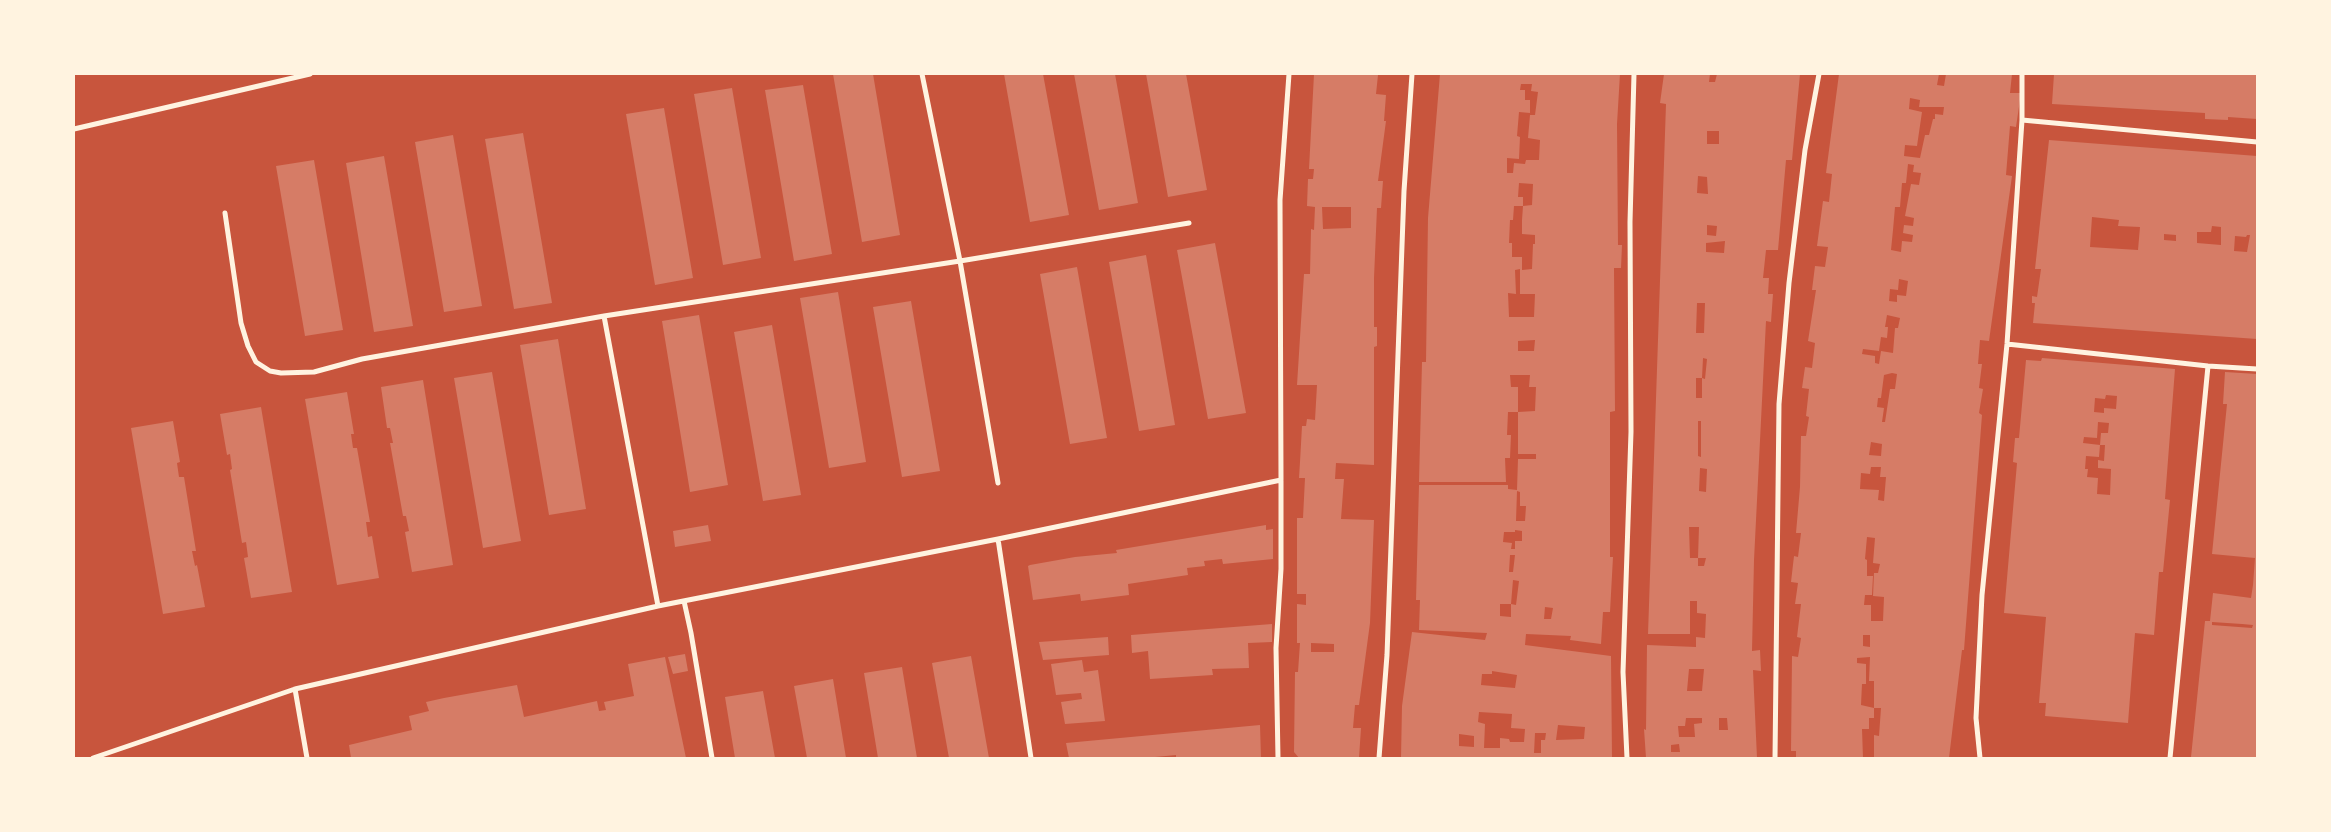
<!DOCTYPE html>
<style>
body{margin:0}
#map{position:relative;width:2331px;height:832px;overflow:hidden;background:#c8553d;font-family:Montserrat,sans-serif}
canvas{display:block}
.frame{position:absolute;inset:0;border:75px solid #fff3e0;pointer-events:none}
</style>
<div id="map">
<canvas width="2331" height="832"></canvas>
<div class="frame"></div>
</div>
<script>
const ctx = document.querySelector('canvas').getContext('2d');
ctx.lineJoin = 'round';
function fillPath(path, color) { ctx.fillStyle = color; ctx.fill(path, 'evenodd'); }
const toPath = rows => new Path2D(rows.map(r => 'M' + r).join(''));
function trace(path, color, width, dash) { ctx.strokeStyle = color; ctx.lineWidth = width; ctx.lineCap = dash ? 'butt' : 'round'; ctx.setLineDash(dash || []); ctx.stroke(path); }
fillPath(toPath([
 [833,74,873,74,900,235,862,242],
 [1004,74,1043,74,1069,215,1030,222],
 [1074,74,1115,74,1138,203,1099,210],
 [1146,74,1186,74,1207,190,1168,197],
 [1314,74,1378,75,1376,94,1386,95,1384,121,1386,121,1378,181,1383,181,1381,208,1377,208,1374,278,1374,327,1377,327,1377,346,1374,347,1374,465,1336,463,1335,479,1344,479,1341,519,1374,520,1370,623,1359,705,1355,705,1353,728,1361,728,1359,758,1299,758,1294,752,1295,672,1298,672,1300,643,1297,643,1297,604,1306,605,1306,594,1297,594,1297,518,1303,518,1305,478,1299,478,1300,462,1302,426,1306,426,1307,419,1315,420,1317,385,1297,385,1304,274,1310,274,1311,229,1314,230,1315,207,1307,206,1308,179,1313,179,1314,169,1309,169],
 [1322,207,1351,207,1351,228,1323,229],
 [1311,643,1334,644,1334,652,1311,652],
 [1440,74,1620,74,1617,124,1618,245,1622,245,1621,268,1614,268,1615,411,1610,412,1610,557,1613,557,1610,612,1603,612,1601,644,1570,640,1571,636,1526,634,1525,645,1611,656,1612,758,1401,758,1402,706,1412,632,1485,640,1487,633,1419,630,1420,600,1416,600,1419,485,1508,485,1508,489,1517,490,1518,459,1536,459,1536,454,1518,454,1518,412,1535,411,1536,387,1529,387,1530,375,1510,375,1511,387,1518,387,1518,412,1508,412,1507,435,1511,435,1510,458,1505,458,1506,482,1419,482,1422,362,1426,362,1428,218],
 [1521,84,1532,84,1531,91,1538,92,1535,115,1530,115,1528,138,1540,140,1539,160,1526,160,1525,164,1514,163,1513,173,1507,173,1507,158,1519,159,1520,137,1517,136,1519,112,1530,113,1530,100,1525,100,1525,90,1520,90],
 [1519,183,1533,184,1532,205,1523,206,1522,220,1522,234,1535,235,1535,244,1533,244,1532,269,1522,270,1522,257,1512,257,1512,243,1509,243,1510,220,1513,220,1514,206,1523,206,1523,197,1518,197],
 [1520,269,1520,294,1535,294,1534,317,1509,317,1508,293,1516,294,1515,270],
 [1535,340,1534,351,1518,351,1518,341],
 [1517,491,1520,492,1520,506,1526,506,1525,521,1516,521],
 [1515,530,1522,531,1522,541,1515,541,1515,549,1511,549,1512,543,1503,542,1504,532,1515,532],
 [1510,555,1515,555,1513,572,1509,572],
 [1513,580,1519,581,1516,605,1511,604],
 [1500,604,1511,604,1511,617,1500,616],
 [1545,607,1553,608,1551,619,1544,619],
 [1492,671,1517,675,1515,688,1481,685,1482,674,1492,674],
 [1479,712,1512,714,1511,728,1525,729,1524,742,1510,742,1509,739,1500,738,1500,748,1484,748,1485,724,1478,722],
 [1558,725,1585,727,1584,739,1556,740],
 [1535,733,1546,733,1545,740,1541,740,1541,753,1534,753],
 [1459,734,1474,736,1474,747,1459,746],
 [1664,74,1710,74,1709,82,1715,82,1717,74,1800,74,1792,160,1786,160,1778,250,1766,250,1763,278,1769,278,1768,294,1773,294,1771,322,1766,321,1754,560,1752,651,1760,650,1761,671,1753,670,1757,758,1646,758,1644,729,1646,730,1647,645,1696,647,1696,637,1705,638,1706,614,1697,613,1697,601,1690,601,1690,634,1648,634,1666,104,1660,103],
 [1707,131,1719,131,1719,144,1707,144],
 [1698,176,1707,177,1708,194,1697,193],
 [1707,225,1717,226,1716,236,1707,235],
 [1725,241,1724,253,1706,252,1706,243],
 [1697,303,1705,303,1704,333,1696,333],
 [1703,358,1707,359,1705,379,1702,378,1702,398,1696,398,1696,378,1702,378],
 [1698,421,1701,421,1701,457,1698,456],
 [1700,468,1707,469,1706,492,1699,491],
 [1689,527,1699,527,1698,558,1706,558,1704,566,1698,566,1698,558,1690,558],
 [1689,669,1704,669,1702,691,1687,691],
 [1686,718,1702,718,1702,723,1694,724,1695,737,1679,737,1678,726,1685,726],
 [1719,718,1727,718,1728,730,1719,730],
 [1679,744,1680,752,1671,752,1671,745],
 [1839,74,1939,74,1937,85,1944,86,1946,74,2012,74,2010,93,2021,93,2016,127,2010,126,2006,175,2012,176,1989,341,1980,340,1978,364,1982,364,1979,388,1983,389,1979,413,1982,415,1964,650,1962,650,1949,758,1874,758,1874,735,1879,736,1881,708,1874,708,1874,718,1869,718,1869,729,1862,729,1863,758,1796,758,1796,751,1791,751,1792,656,1798,657,1801,638,1797,637,1801,604,1795,604,1798,583,1791,582,1794,556,1798,557,1801,533,1796,533,1800,487,1801,436,1806,436,1809,417,1806,416,1809,389,1802,388,1805,367,1812,368,1815,343,1808,341,1816,290,1812,290,1815,266,1825,267,1828,247,1817,246,1823,201,1829,202,1832,174,1826,173],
 [1910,98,1920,100,1919,107,1944,107,1943,115,1935,114,1935,119,1933,119,1929,135,1925,135,1920,158,1904,156,1905,145,1917,146,1922,112,1909,109],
 [1908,164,1914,165,1913,172,1921,173,1919,185,1911,184,1905,216,1914,218,1913,226,1904,225,1903,233,1913,235,1912,242,1902,241,1901,252,1891,250,1893,230,1895,207,1900,207,1902,183,1906,183],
 [1899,279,1908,281,1906,296,1897,295,1897,302,1889,301,1890,289,1898,290],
 [1887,315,1900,318,1898,328,1895,328,1893,353,1881,351,1879,364,1875,363,1875,356,1862,354,1863,349,1879,351,1881,337,1887,338,1888,327,1885,327],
 [1892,373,1897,374,1895,389,1890,389,1885,422,1882,422,1884,408,1877,407,1878,398,1881,398,1884,375],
 [1871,442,1882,444,1881,456,1869,455],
 [1871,467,1881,467,1880,477,1886,477,1884,501,1878,500,1879,490,1860,489,1861,473,1870,474],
 [1867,537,1875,538,1873,563,1880,564,1878,573,1874,573,1873,596,1884,597,1883,621,1871,621,1871,605,1864,605,1865,595,1872,595,1873,576,1867,576,1867,560,1865,559],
 [1863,635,1870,635,1870,647,1863,646],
 [1870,657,1869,681,1874,681,1874,708,1861,705,1862,684,1866,684,1866,664,1857,663,1857,658],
 [2054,74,2257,74,2257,119,2228,117,2228,120,2205,119,2205,113,2052,104],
 [803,85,832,254,794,261,765,90],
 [732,88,761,258,723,265,694,94],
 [664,108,693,278,655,285,626,114],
 [523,133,552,303,514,309,485,139],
 [453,135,482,306,444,312,415,142],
 [2049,140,2257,156,2257,339,2033,323,2035,303,2032,303,2032,296,2037,297,2041,269,2035,269],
 [2092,217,2119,220,2118,226,2140,227,2138,250,2090,247],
 [2212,226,2221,227,2221,245,2197,243,2197,232,2211,232],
 [2164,234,2176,235,2176,241,2164,240],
 [2247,235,2250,235,2247,252,2234,251,2235,236,2246,237],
 [384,156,413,326,374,332,346,163],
 [314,160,343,330,305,336,276,166],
 [1215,243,1246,413,1208,419,1177,250],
 [1146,255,1175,425,1139,431,1109,262],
 [1077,267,1107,438,1070,444,1040,274],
 [838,292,866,462,829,468,800,298],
 [911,301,940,471,902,477,873,307],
 [699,315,728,485,690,492,662,321],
 [772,325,801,495,763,501,734,332],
 [558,339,586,509,549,515,520,345],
 [2042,358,2175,369,2165,499,2170,500,2163,572,2159,572,2154,635,2135,633,2128,723,2045,716,2046,703,2039,703,2046,617,2004,613,2017,463,2013,462,2015,438,2019,438,2026,360,2041,361],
 [2106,395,2117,396,2116,409,2104,408,2104,413,2094,412,2095,398,2105,399],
 [2098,422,2109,423,2108,433,2101,433,2100,445,2083,443,2084,437,2097,438],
 [2100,445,2105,445,2104,461,2098,460,2098,468,2111,469,2110,495,2097,494,2098,478,2087,477,2088,469,2085,469,2086,456,2099,457],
 [492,372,521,541,483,548,454,378],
 [2225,372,2257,374,2257,758,2191,757,2205,621,2210,621,2213,593,2251,598,2253,585,2255,558,2212,554,2227,404,2223,404],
 [2212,622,2242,624,2253,625,2252,628,2212,625],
 [423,380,453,565,412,572,405,532,409,531,406,516,403,516,390,443,393,443,390,428,387,428,381,387],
 [347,392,354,434,351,434,353,448,357,448,370,522,366,522,368,537,372,536,379,578,337,585,305,399],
 [261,407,292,592,251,598,244,558,248,557,246,542,242,543,230,470,232,469,230,454,227,455,220,414],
 [173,421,180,462,177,463,179,477,184,477,196,551,192,551,195,566,197,565,205,607,163,614,131,428],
 [708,525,711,541,675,547,673,531],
 [1266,525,1266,530,1273,529,1273,559,1223,564,1222,559,1204,561,1205,566,1187,568,1188,575,1128,584,1129,595,1081,601,1080,594,1033,600,1028,566,1030,565,1075,557,1117,553,1116,550],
 [1272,624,1272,642,1248,643,1249,668,1212,669,1213,675,1150,679,1148,651,1132,653,1131,635],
 [1108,637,1109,655,1043,660,1039,642],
 [685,654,688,671,673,674,668,657],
 [971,656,989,758,949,758,932,663],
 [665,657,686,758,351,758,349,745,412,730,409,716,429,711,426,702,444,698,517,685,524,717,597,701,599,711,606,710,604,702,634,696,628,664],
 [1082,660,1084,672,1098,670,1105,721,1065,724,1061,702,1082,699,1081,693,1056,695,1051,664],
 [902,667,917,758,878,758,864,673],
 [833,679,846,758,807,758,794,686],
 [763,691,775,758,735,758,725,697],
 [1260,725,1261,758,1176,758,1176,755,1145,758,1069,758,1066,743]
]), '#d67c66');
trace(toPath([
 [922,74,960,261,998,483],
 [2022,120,2257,142],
 [74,129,310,74],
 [225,213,241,323,248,346,256,362,270,371,281,373,314,372,362,359,604,316,960,261,1189,223],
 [604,316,658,606],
 [2007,344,2208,366,2257,369],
 [998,539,1031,758],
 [684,601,691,633,712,758],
 [295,689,307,758],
 [93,758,295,689,658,606,998,539,1281,480],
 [1278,758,1276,648,1281,569,1281,480,1280,200,1289,74],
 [1379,758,1387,655,1404,191,1412,74],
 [1627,758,1623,672,1631,432,1630,222,1634,74],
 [1775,758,1779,404,1789,283,1805,150,1819,74],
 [1980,758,1976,718,1982,595,2007,344,2022,120,2022,74],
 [2170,758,2208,366]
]), '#fff3e0', 5);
</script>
